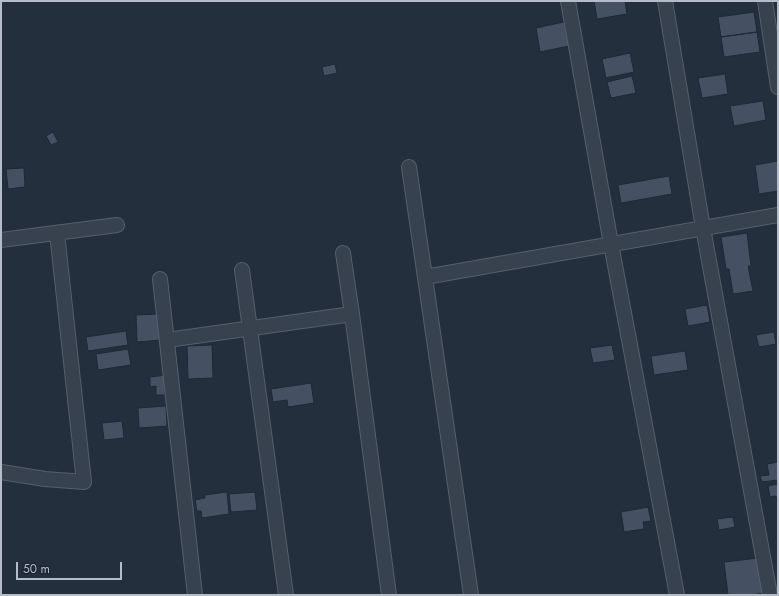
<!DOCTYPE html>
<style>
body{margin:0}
#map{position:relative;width:779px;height:596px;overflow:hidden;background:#242f3e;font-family:Jost,sans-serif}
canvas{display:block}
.frame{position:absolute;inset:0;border:2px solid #b4bcc9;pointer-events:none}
.scale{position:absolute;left:16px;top:562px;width:106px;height:18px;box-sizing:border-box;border:2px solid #b4bcc9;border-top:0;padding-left:5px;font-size:12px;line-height:14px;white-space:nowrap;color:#b4bcc9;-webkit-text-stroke:3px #1d2633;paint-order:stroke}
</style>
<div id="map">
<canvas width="779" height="596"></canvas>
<div class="frame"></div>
<div class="scale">50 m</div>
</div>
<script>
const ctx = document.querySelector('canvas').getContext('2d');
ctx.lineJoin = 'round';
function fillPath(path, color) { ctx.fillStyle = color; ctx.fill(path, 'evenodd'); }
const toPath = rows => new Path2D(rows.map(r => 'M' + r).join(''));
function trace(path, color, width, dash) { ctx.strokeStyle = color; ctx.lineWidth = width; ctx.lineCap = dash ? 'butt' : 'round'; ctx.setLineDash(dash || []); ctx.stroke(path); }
const building = toPath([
 [594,1,625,1,627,14,597,19,594,1],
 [754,12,757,32,721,37,718,17,754,12],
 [564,22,569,46,540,52,536,28,564,22],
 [757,32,760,52,724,57,721,37,757,32],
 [630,53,634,72,606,78,602,59,630,53],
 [335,64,337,73,324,76,322,67,335,64],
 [725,74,728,94,702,98,698,78,725,74],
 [632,76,636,93,611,98,607,82,632,76],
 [763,101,766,120,734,126,730,106,763,101],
 [53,132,58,142,51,145,46,136,53,132],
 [778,161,778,191,759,194,755,165,778,161],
 [24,168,25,187,8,189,6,169,24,168],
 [669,176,672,194,621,203,618,185,669,176],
 [747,233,751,266,748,266,753,291,733,294,729,269,726,269,721,237,747,233],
 [707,305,710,322,688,326,685,309,707,305],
 [160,314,162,340,137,342,136,315,160,314],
 [126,331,128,345,88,351,86,337,126,331],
 [774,332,776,344,759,347,756,335,774,332],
 [212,345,213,378,188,379,187,346,212,345],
 [612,345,615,360,593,363,590,348,612,345],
 [128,349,131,365,98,370,96,354,128,349],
 [685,351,688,370,654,375,651,356,685,351],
 [167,375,168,386,165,386,165,395,156,395,156,386,150,387,150,377,167,375],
 [311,383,314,403,288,407,287,400,273,402,271,389,311,383],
 [166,406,167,426,139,428,138,408,166,406],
 [122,421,124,438,104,440,102,423,122,421],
 [778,462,778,480,762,482,760,476,769,475,767,464,778,462],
 [778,484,778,502,777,502,776,496,770,497,768,486,778,484],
 [227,492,229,514,202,518,201,511,197,511,195,500,205,498,205,495,227,492],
 [255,492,257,510,231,512,229,494,255,492],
 [648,507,651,521,643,522,644,529,624,532,621,512,648,507],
 [733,517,735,527,719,530,717,519,733,517],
 [759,558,764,593,752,595,728,595,724,562,759,558]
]);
fillPath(building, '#455162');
trace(building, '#1f2835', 1);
const minor = toPath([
 [568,1,611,244,677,595],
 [665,1,703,228,770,595],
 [765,1,778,87],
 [409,167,471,595],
 [1,240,117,225],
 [343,253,352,314,389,595],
 [242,270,286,595],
 [425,277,778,215],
 [160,279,195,595],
 [167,340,352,314],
 [1,472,45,479,84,482,57,233]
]);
trace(minor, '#565f6c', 16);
trace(minor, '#38414e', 14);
</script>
